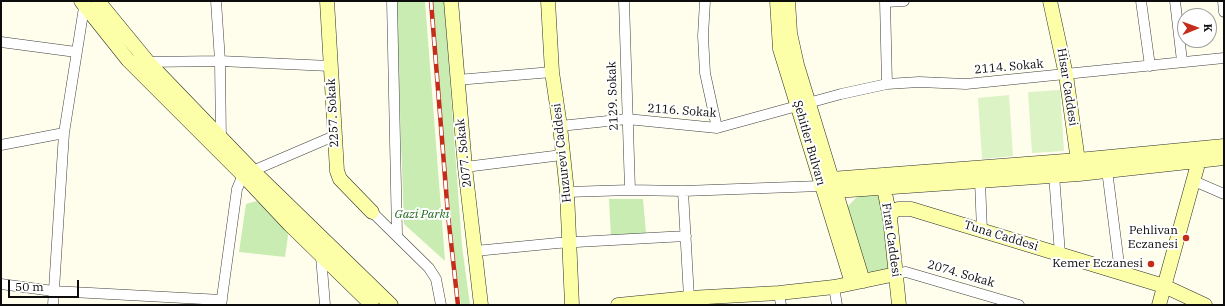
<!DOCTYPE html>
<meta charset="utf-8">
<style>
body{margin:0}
#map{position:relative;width:1225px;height:306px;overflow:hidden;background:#fffeec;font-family:"IBM Plex Serif",serif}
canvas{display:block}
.frame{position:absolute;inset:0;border:2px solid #0c0c0c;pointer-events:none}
.north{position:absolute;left:1177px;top:8px;width:40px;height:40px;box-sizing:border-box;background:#fff;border:1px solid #9e9e9e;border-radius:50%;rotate:89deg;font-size:11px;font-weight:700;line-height:16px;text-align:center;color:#0c0c0c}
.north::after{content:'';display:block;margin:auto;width:14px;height:18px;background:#c62c1b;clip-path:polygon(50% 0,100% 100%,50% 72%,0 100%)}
.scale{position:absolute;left:8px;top:280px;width:71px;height:18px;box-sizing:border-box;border:2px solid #0c0c0c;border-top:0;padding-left:5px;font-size:12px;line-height:14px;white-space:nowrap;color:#0c0c0c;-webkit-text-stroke:3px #fff;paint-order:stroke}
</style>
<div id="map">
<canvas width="1225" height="306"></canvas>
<div class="frame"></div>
<div class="north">K</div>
<div class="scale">50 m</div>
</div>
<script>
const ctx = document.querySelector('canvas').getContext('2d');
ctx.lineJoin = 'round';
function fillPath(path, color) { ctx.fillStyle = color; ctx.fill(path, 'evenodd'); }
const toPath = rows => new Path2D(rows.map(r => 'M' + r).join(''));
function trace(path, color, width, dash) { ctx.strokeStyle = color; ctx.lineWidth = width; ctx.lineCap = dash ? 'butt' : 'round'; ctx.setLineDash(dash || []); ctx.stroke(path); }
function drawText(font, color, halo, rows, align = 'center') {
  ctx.font = font + ' "IBM Plex Serif",serif'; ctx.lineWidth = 4; ctx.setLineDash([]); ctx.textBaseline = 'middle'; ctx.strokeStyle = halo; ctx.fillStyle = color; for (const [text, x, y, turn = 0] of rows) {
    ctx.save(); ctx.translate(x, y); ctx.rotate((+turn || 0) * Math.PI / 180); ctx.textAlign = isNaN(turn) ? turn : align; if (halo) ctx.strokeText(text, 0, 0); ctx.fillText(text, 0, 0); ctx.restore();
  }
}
fillPath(toPath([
 [396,1,425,1,445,261,404,224],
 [432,1,444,1,462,246,470,305,461,305,455,263,443,138],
 [881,192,889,269,869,274,864,273,847,215,848,206,857,197],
 [609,199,643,199,646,233,611,237],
 [257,201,265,204,287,229,288,236,285,257,239,252,246,204]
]), '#c8ecb2');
fillPath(toPath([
 [1060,90,1064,151,1032,153,1028,92],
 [1009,95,1013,156,982,159,978,98]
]), '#dcf3c5');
const street = toPath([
 [216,1,220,61,221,141],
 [392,1,397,234],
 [624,1,630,190],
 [705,1,703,36,705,73,717,128],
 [885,1,887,84],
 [1141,1,1150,66],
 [1175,1,1182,61],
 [1223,1,1224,12],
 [885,2,904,1],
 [1,42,76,52],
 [146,62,220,61,330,66],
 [457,80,552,72],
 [560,126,627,119,717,128,841,94,887,84,919,82,966,84,1224,58],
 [1,145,64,133],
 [465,167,562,155],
 [1107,170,1120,272],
 [1054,175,1060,254],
 [980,181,982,231],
 [1194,181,1224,194],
 [683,191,689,298],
 [567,192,630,190,683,191,821,186],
 [372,212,429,268,436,279,441,305],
 [475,251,558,243,686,236],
 [321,256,325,305],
 [896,274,906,272,1019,305],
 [1,284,53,291,222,300],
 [834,287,837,305],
 [779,293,781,305],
 [53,305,64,133,85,1],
 [221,305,237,189,243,175,334,136]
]);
const secondary = toPath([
 [81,1,128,60,243,175,290,225,372,305],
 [98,1,148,62,252,170,391,305],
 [327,1,337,171,340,179,372,212],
 [451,1,465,167,481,305],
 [548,1,552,72,560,126,567,192,572,305],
 [777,1,780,49,852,283],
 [788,1,790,33,797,65,863,281],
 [1050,1,1066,75,1079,168],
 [882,178,890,218,899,305],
 [821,186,831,179,1078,160,1224,146],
 [821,186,835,191,1079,174,1224,158],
 [890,218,892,212,898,209,911,209,1164,286,1205,305],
 [618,305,689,298,779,293,834,287,896,274],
 [1159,305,1201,153]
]);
trace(street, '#3f3f3f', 11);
trace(secondary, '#2e2e2e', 15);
trace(street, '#fff', 10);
trace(secondary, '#fcffa7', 14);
const rail = toPath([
 [431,1,448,215,458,305]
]);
trace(rail, '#c62c1b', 4.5);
trace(rail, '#fff', 3, [9]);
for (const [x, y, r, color] of [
 [1186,238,4,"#c62c1b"],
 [1151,264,4,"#c62c1b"]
]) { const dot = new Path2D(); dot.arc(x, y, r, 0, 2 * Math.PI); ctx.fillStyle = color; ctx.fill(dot); trace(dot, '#fff', 1.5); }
drawText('12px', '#0c0c0c', '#fff', [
 ["2114. Sokak",1009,67,-5],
 ["Hisar Caddesi",1067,87,81],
 ["2129. Sokak",613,96,-92],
 ["2116. Sokak",682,111,4],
 ["2257. Sokak",333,113,-93],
 ["Şehitler Bulvarı",809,143,74],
 ["2077. Sokak",464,153,-96],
 ["Huzurevi Caddesi",562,153,-96],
 ["Tuna Caddesi",1001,236,17],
 ["Fırat Caddesi",891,240,82],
 ["2074. Sokak",961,274,16]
]);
drawText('italic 12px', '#1d6818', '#fff', [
 ["Gazi Parkı",422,215]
]);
drawText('12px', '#0c0c0c', '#fff', [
 ["Pehlivan",1178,231],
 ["Eczanesi",1178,245],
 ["Kemer Eczanesi",1143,264]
], 'right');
</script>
